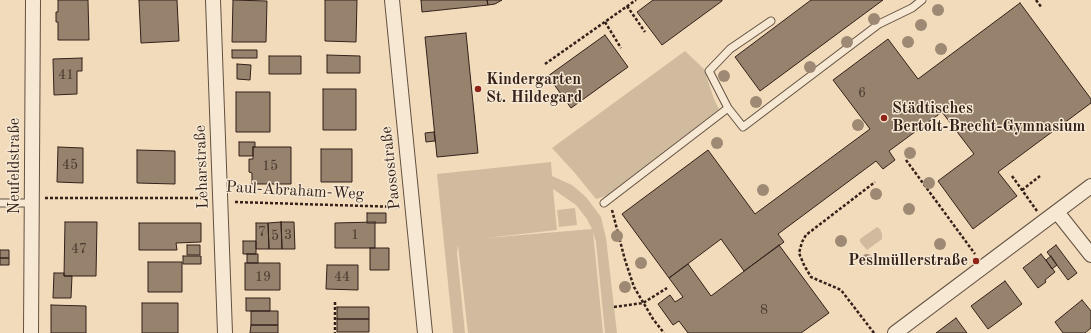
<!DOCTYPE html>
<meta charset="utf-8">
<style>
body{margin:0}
canvas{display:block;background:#f1dbba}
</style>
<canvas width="1091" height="333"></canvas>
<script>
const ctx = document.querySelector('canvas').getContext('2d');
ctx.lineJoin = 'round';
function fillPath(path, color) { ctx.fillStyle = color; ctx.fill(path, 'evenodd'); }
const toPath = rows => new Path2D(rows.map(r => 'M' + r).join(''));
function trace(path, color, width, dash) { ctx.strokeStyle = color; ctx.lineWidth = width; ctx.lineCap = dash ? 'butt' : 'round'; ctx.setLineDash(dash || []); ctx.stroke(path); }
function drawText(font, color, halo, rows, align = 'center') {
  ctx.font = font + ' "Old Standard TT",serif'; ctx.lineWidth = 3; ctx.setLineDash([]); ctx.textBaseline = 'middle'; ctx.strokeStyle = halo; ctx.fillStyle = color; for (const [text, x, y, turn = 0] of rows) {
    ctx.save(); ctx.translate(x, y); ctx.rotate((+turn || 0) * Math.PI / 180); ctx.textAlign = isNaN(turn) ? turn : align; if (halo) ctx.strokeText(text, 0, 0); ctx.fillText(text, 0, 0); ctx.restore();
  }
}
fillPath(toPath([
 [685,51,704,69,714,99,719,109,606,196,596,199,574,172,552,148],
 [551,162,552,176,572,185,586,197,601,217,606,238,617,333,605,333,596,242,593,232,603,333,468,333,458,245,457,253,465,333,453,333,437,174],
 [553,189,576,205,587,219,592,229,486,238,557,230],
 [575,208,577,225,559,227,557,210],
 [877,227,880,229,882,234,882,239,867,250,860,242,860,239]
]), '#d1bb9f');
const building = toPath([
 [58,0,88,0,89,40,58,40,58,22,56,22,56,12,58,12,58,0],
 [139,0,177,0,179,41,141,43,139,0],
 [233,0,267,1,266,42,232,42,233,0],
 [325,0,357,0,356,42,325,41,325,0],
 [421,0,487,0,488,5,422,12,421,0],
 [487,0,502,0,495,4,488,5,487,0],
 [653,0,722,0,722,1,662,45,637,12,653,0],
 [811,0,883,0,760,91,735,57,811,0],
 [1020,3,1091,99,1091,103,998,172,1017,196,973,229,938,181,974,154,942,112,889,151,895,160,883,169,876,161,778,234,784,242,744,271,721,239,669,278,622,214,708,150,755,214,870,129,833,80,888,39,918,79,1020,3],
 [466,33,478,153,437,157,425,37,466,33],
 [605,35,628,67,571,108,548,76,605,35],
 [232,50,257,50,257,58,232,58,232,50],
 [327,55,360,56,360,73,327,73,327,55],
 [269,56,301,56,301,74,269,74,269,56],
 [82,58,82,71,77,71,77,94,54,95,53,59,82,58],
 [237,64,251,65,250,80,237,79,237,64],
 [323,89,356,89,356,130,323,130,323,89],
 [236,92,270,92,270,132,236,132,236,92],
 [434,132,435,141,426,142,425,133,434,132],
 [239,142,255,142,255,147,253,147,253,156,239,156,239,142],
 [58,147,83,148,83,183,57,182,58,147],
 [253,147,291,147,291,184,252,184,252,173,249,172,249,159,253,159,253,147],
 [321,149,352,149,352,182,321,182,321,149],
 [137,150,175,151,175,184,137,183,137,150],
 [367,213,386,213,386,223,367,223,367,213],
 [65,222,97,222,96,276,64,276,65,222],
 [281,222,282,249,269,249,268,223,281,222],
 [281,222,294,222,295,249,282,249,281,222],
 [375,222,375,248,335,248,335,223,375,222],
 [139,223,201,223,201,242,176,243,177,250,139,250,139,223],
 [256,223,268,223,269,249,256,249,256,223],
 [243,241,256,241,256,254,243,254,243,241],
 [187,245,200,245,200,255,187,255,187,245],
 [779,245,829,313,801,333,688,333,679,321,673,325,658,304,670,295,675,302,683,297,669,278,688,264,711,296,779,245],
 [1056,245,1077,273,1068,280,1047,252,1056,245],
 [370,248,389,248,389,270,370,270,370,248],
 [0,250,9,250,9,258,0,258,0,250],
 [247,254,258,254,258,263,247,263,247,254],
 [1041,254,1055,272,1045,280,1046,282,1038,288,1023,268,1041,254],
 [183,256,201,256,201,264,183,264,183,256],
 [1051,256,1057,265,1052,269,1046,260,1051,256],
 [0,258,9,258,9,265,0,265,0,258],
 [148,262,182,262,182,292,148,292,148,262],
 [245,263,280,263,280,290,245,290,245,263],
 [327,265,358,265,358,290,326,289,327,265],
 [54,273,64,273,64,276,72,276,71,298,53,298,54,273],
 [1005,281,1022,304,988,329,971,306,1005,281],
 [246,298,270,298,270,311,246,311,246,298],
 [1082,300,1091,311,1091,328,1085,333,1063,333,1055,322,1082,300],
 [142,303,178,303,178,333,142,333,142,303],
 [51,305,86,306,86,333,51,333,51,305],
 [337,307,369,307,369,319,337,319,337,307],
 [251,311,278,311,278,325,251,325,251,311],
 [956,318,967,333,936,333,956,318],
 [337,319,369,319,369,332,337,332,337,319],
 [251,325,278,325,278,333,250,333,251,325]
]);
fillPath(building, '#96826d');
trace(building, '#34211a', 1);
const service = toPath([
 [771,21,730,49,709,71,728,108,743,127,879,24,912,8,922,0],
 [0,203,32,203],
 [604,203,728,108]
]);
const minor = toPath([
 [213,0,225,333],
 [392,0,425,333],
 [1057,212,1091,255],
 [31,333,33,0],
 [895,333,1091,186]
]);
trace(service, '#635042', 9);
trace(minor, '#635042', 16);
trace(toPath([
 [1036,0,1042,8],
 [627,6,645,32],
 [605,22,621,48],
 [545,64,636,0],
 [906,160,975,254],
 [1012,176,1037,211],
 [1022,190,1040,176],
 [45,198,206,198],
 [235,202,399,207],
 [612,210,625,260,634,287,653,319,664,333],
 [335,302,335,333],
 [614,307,643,303,667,288],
 [874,333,841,290,811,277,804,265,799,253,802,242,806,235,875,182]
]), '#34211a', 2.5, [3, 2]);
trace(service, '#f6e8d2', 7);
trace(minor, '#f6e8d2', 14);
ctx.fillStyle = '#9e8a74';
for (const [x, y] of [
 [938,10],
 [874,19],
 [921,25],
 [847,42],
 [908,42],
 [941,49],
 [810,67],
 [724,76],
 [756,102],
 [858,125],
 [717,143],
 [910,153],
 [929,183],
 [763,190],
 [876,194],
 [909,209],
 [617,236],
 [841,241],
 [940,244],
 [867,260],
 [641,263],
 [625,287]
]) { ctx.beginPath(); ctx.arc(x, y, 6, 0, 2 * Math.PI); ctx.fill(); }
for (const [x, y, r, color] of [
 [478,89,4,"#8f2418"],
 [884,118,4,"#8f2418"],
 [976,261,4,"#8f2418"]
]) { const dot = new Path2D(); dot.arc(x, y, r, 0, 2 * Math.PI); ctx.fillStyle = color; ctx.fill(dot); trace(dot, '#f6e8d2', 1.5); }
drawText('14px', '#4c392f', null, [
 ["41",66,75],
 ["6",862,93],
 ["45",70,165],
 ["15",270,166],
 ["7",262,232],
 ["3",288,235],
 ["1",355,235],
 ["5",275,236],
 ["47",79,249],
 ["19",263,277],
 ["44",342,277],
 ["8",764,310]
]);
drawText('bold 16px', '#34211a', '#f6e8d2', [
 ["Kindergarten",486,80],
 ["St. Hildegard",486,98],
 ["Städtisches",892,109],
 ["Bertolt-Brecht-Gymnasium",892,127],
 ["Peslmüllerstraße",968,261,"right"]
], 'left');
drawText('16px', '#34211a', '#f6e8d2', [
 ["Neufeldstraße",15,166,-90],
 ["Leharstraße",202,167,-92],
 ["Paosostraße",391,168,-96],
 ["Paul-Abraham-Weg",295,191,3]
]);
</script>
